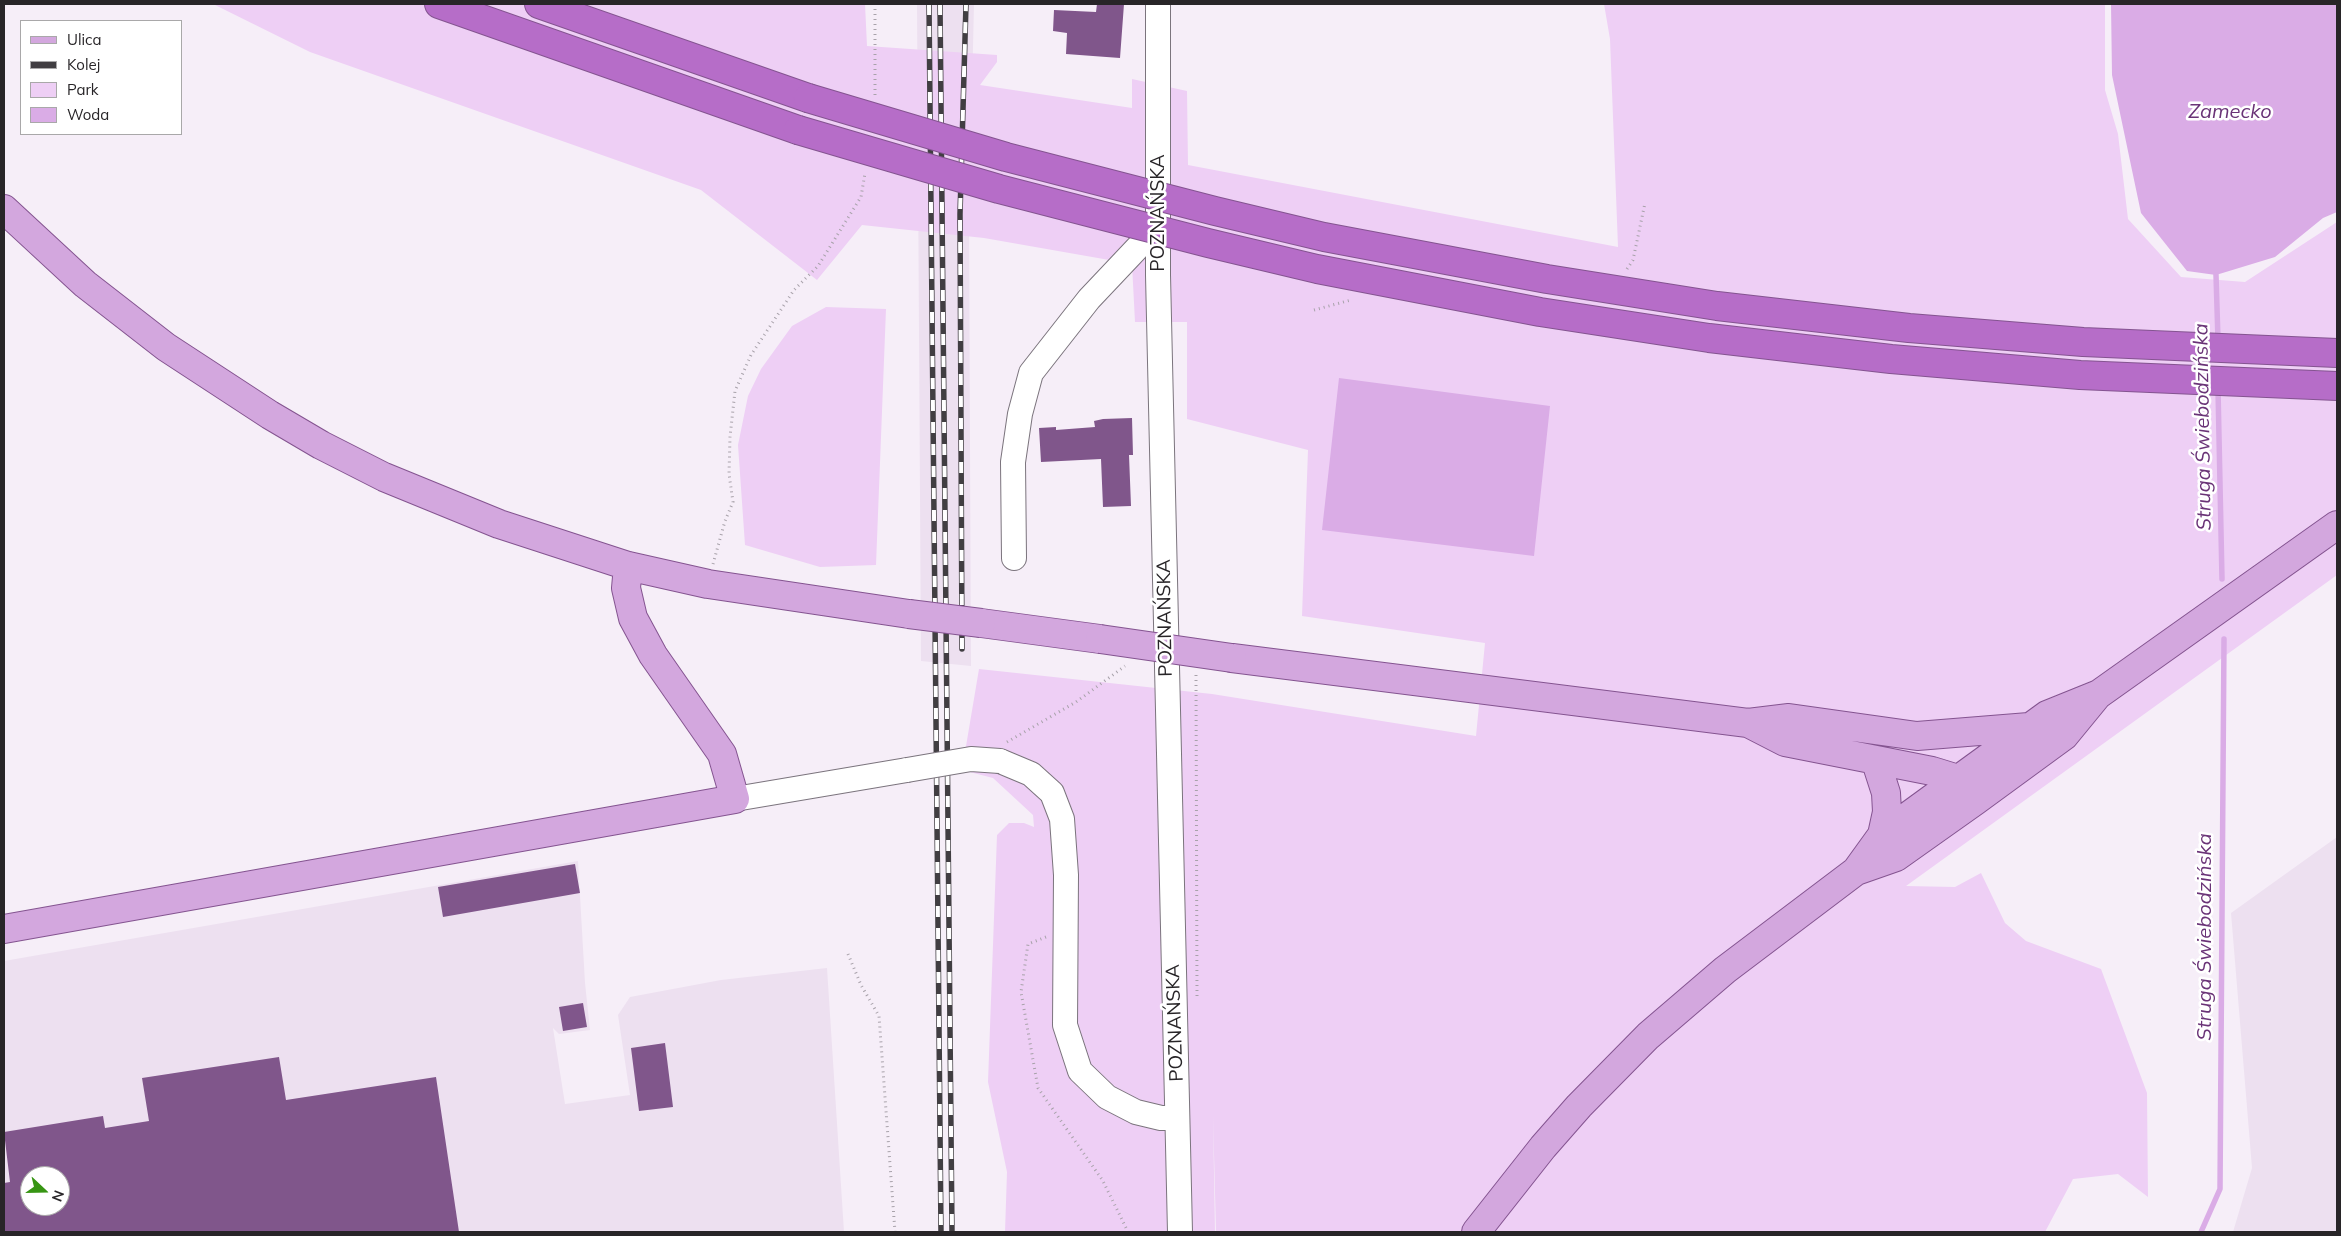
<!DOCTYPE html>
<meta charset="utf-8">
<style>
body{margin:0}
#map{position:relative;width:2341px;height:1236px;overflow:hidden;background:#f6eef8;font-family:Mulish,sans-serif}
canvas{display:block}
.frame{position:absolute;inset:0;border:5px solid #282528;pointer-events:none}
.legend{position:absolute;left:20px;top:20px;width:162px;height:115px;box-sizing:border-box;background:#fff;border:1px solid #a9a8a9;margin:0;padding:6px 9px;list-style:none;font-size:15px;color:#282528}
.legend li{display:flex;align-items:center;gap:10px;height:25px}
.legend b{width:25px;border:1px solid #a9a8a9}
.north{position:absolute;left:20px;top:1166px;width:50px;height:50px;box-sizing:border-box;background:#fff;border:1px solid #a9a8a9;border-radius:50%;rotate:111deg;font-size:14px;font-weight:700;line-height:20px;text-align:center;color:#282528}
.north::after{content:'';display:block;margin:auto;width:18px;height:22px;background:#379513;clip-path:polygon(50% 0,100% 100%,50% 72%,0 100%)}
</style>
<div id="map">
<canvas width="2341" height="1236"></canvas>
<div class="frame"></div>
<ul class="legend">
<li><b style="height:6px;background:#d3a7de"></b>Ulica</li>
<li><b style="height:6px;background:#413e42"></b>Kolej</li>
<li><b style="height:14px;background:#eecff5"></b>Park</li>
<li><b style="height:14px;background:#daace6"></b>Woda</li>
</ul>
<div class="north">N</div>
</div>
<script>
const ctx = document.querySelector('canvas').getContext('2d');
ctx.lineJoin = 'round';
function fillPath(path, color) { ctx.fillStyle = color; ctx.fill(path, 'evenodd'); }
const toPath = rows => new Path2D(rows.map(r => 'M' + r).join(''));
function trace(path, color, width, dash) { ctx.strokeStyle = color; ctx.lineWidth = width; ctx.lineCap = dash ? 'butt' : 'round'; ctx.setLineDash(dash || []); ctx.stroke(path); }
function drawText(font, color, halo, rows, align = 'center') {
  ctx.font = font + ' Mulish,sans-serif'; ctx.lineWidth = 5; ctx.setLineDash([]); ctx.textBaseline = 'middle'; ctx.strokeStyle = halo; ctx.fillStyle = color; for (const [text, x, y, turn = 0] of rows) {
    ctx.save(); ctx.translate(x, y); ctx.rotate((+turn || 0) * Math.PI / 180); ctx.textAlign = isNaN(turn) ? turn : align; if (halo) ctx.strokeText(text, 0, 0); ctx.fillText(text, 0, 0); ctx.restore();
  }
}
fillPath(toPath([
 [917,4,974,4,969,219,971,666,921,661],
 [2337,837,2337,1232,2233,1232,2252,1168,2231,913],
 [578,861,585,983,590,1030,559,1034,553,1028,565,1104,630,1095,618,1015,630,997,721,980,827,968,844,1232,4,1232,4,961],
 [30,1176,60,1176,60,1206,30,1206]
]), '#ede0f0');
fillPath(toPath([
 [213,4,865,4,867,46,997,55,997,62,980,85,1132,108,1132,79,1187,91,1188,165,1618,247,1610,39,1604,4,2105,4,2105,90,2118,134,2128,219,2181,277,2245,282,2337,222,2337,575,1906,886,1955,887,1981,873,2005,923,2026,941,2101,969,2147,1093,2148,1197,2118,1174,2073,1179,2045,1232,1216,1232,1213,1115,1215,1232,1005,1232,1007,1172,988,1082,997,835,1009,823,1024,823,1034,827,1033,815,993,778,962,770,979,669,1212,694,1476,736,1485,643,1302,616,1308,450,1187,419,1187,322,1135,322,1132,264,984,238,862,225,817,280,701,190,310,52],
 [826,307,886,309,876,565,820,567,745,545,738,445,748,396,761,369,792,326]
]), '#eecff5');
fillPath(toPath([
 [2111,4,2337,4,2337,212,2323,218,2275,257,2216,275,2187,271,2141,213,2112,75],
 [1339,378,1550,406,1534,556,1322,530]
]), '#daace6');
trace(toPath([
 [2216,275,2218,340],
 [2218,389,2222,579],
 [2201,1232,2220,1189,2224,639]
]), '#daace6', 5.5);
fillPath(toPath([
 [1097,4,1124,4,1120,58,1066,54,1067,33,1053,31,1054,10,1096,12],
 [1132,418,1133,455,1129,455,1131,506,1103,507,1101,459,1041,462,1039,428,1056,427,1056,430,1095,427,1094,421,1103,419],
 [575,864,580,893,443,917,438,887],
 [583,1003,587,1027,563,1031,559,1007],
 [665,1043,673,1107,639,1111,631,1048],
 [279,1057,286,1100,436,1077,459,1232,4,1232,4,1183,10,1182,4,1132,103,1116,105,1128,149,1121,142,1078],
 [30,1176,60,1176,60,1206,30,1206]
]), '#80568b');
const minor = toPath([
 [1158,4,1158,275,1180,1232],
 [1014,558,1013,462,1020,414,1031,373,1089,299,1158,226],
 [1000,761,1031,774,1052,793,1062,819,1066,875,1065,1025,1080,1071,1107,1097,1136,1112,1161,1118,1177,1118],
 [735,799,907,770]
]);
const major = toPath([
 [4,209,85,284,166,347,270,415,321,445,384,477,499,524,628,566,708,584,909,614],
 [981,623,1100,639],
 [1232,658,1748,723,1789,718,1917,736,2029,727],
 [1748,723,1785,742,1932,771,1958,779],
 [1876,762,1886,793,1887,812,1882,835],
 [1856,871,1896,857,1975,801,2064,736,2096,697],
 [4,929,735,799,722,754,653,655,633,618,626,588,628,566],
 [1476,1232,1543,1147,1579,1106,1648,1036,1725,970,1856,871,1882,835,2047,715,2099,694,2337,525]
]);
const highway = toPath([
 [439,4,798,130],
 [539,4,808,98]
]);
trace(minor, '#7b747d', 26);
trace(major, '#845490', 30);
trace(highway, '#845490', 30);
trace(toPath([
 [875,95,875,4],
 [1627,269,1633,260,1645,203],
 [1314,310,1351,300],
 [713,564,725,521,733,502,729,474,730,437,735,391,751,355,794,290,818,266,861,197,865,173],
 [1196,675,1197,997],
 [1007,742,1076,702,1125,666],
 [1046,937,1028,944,1021,992,1038,1088,1103,1181,1128,1232],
 [848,954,861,985,879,1016,895,1232]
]), '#a8a2aa', 3, [1, 4]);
trace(minor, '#fff', 24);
trace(major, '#d3a7de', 28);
trace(highway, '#b66dc8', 28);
const rail = toPath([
 [929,4,941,1232],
 [940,4,952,1232],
 [962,649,960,214,966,4]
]);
trace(rail, '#413e42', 5.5);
trace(rail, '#fff', 4, [11]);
const minorBridge = toPath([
 [907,770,971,759,1000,761]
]);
const majorBridge = toPath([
 [909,614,981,623],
 [1100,639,1232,658]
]);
const highwayBridge = toPath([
 [808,98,1006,157,1215,211,1324,237,1547,279,1717,306,1909,328,2083,342,2337,353],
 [798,130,999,189,1208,243,1317,269,1540,312,1709,338,1891,359,2080,375,2337,386]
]);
trace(minorBridge, '#7b747d', 26, []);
trace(majorBridge, '#845490', 30, []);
trace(highwayBridge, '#845490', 30, []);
trace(minorBridge, '#fff', 24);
trace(majorBridge, '#d3a7de', 28);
trace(highwayBridge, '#b66dc8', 28);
drawText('19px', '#282528', '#fff', [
 ["POZNAŃSKA",1158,213,-90],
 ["POZNAŃSKA",1165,618,-91],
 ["POZNAŃSKA",1175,1023,-92]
]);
drawText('italic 20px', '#6a3377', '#fff', [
 ["Zamecko",2230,112],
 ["Struga Świebodzińska",2203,427,-91],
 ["Struga Świebodzińska",2205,937,-90]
]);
</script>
